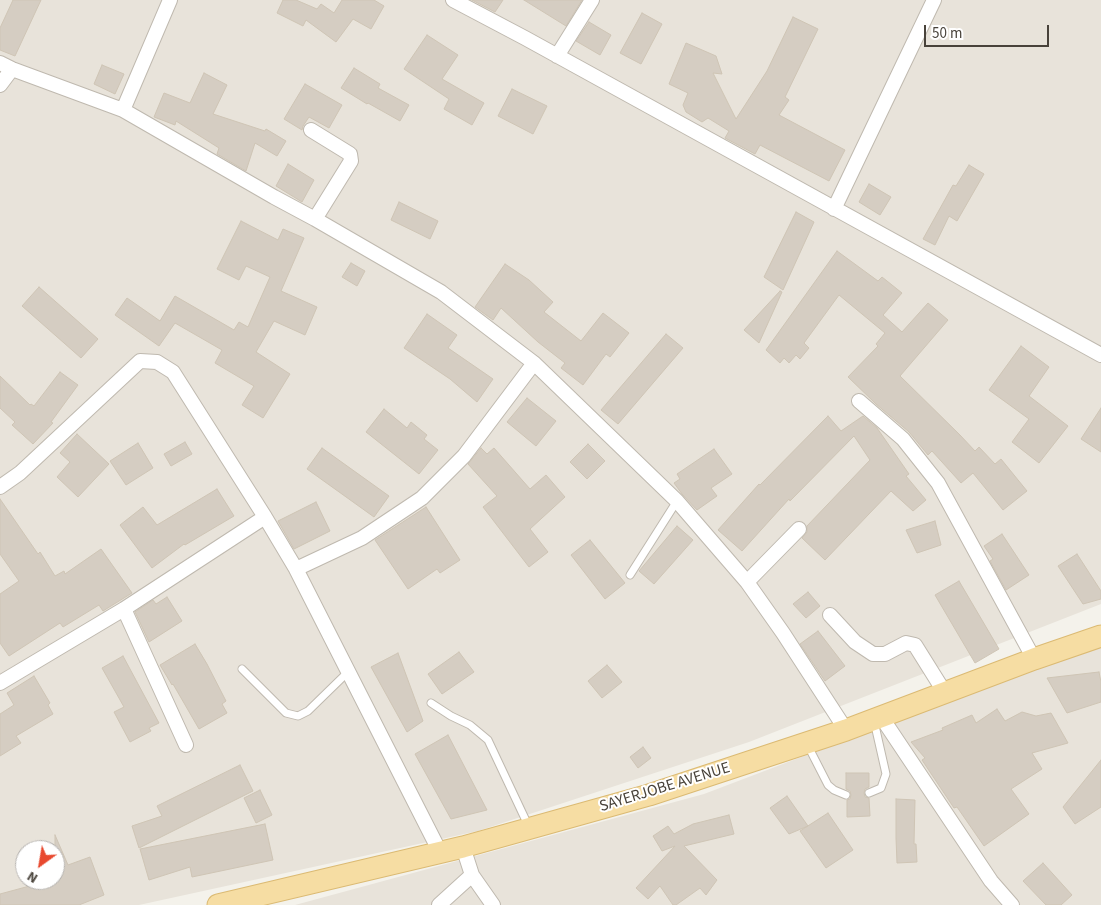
<!DOCTYPE html>
<style>
body{margin:0}
#map{position:relative;width:1101px;height:905px;overflow:hidden;background:#f4f2eb;font-family:"Source Sans 3",sans-serif}
canvas{display:block}
.north{position:absolute;left:15px;top:840px;width:50px;height:50px;box-sizing:border-box;background:#fff;border:1px solid #b6b3b0;border-radius:50%;rotate:212deg;font-size:14px;font-weight:700;line-height:20px;text-align:center;color:#48423a}
.north::after{content:'';display:block;margin:auto;width:18px;height:22px;background:#e8492f;clip-path:polygon(50% 0,100% 100%,50% 72%,0 100%)}
.scale{position:absolute;left:924px;top:25px;width:125px;height:22px;box-sizing:border-box;border:2px solid #48423a;border-top:0;padding-left:6px;font-size:15px;line-height:18px;white-space:nowrap;color:#48423a;-webkit-text-stroke:4px #fff;paint-order:stroke}
</style>
<div id="map">
<canvas width="1101" height="905"></canvas>
<div class="north">N</div>
<div class="scale">50 m</div>
</div>
<script>
const ctx = document.querySelector('canvas').getContext('2d');
ctx.lineJoin = 'round';
function fillPath(path, color) { ctx.fillStyle = color; ctx.fill(path, 'evenodd'); }
const toPath = rows => new Path2D(rows.map(r => 'M' + r).join(''));
function trace(path, color, width, dash) { ctx.strokeStyle = color; ctx.lineWidth = width; ctx.lineCap = dash ? 'butt' : 'round'; ctx.setLineDash(dash || []); ctx.stroke(path); }
function drawText(font, color, halo, rows, align = 'center') {
  ctx.font = font + ' "Source Sans 3",sans-serif'; ctx.lineWidth = 4; ctx.setLineDash([]); ctx.textBaseline = 'middle'; ctx.strokeStyle = halo; ctx.fillStyle = color; for (const [text, x, y, turn = 0] of rows) {
    ctx.save(); ctx.translate(x, y); ctx.rotate((+turn || 0) * Math.PI / 180); ctx.textAlign = isNaN(turn) ? turn : align; if (halo) ctx.strokeText(text, 0, 0); ctx.fillText(text, 0, 0); ctx.restore();
  }
}
fillPath(toPath([
 [0,0,1101,0,1101,604,749,742,478,831,139,905,0,905],
 [25,850,55,850,55,880,25,880],
 [1101,643,1101,905,295,905,704,794]
]), '#e8e3da');
const building = toPath([
 [13,0,41,0,15,56,0,50,0,28,13,0],
 [283,0,296,0,317,9,321,4,334,13,342,0,374,0,384,6,371,29,353,19,336,42,306,20,303,26,277,13,283,0],
 [472,0,503,0,495,12,472,0],
 [524,0,582,0,566,26,524,0],
 [642,13,662,24,641,64,620,53,642,13],
 [793,17,818,29,785,97,789,100,779,115,845,150,829,181,760,145,755,154,725,138,729,131,708,118,702,122,686,112,683,105,688,93,669,84,686,43,716,56,722,74,713,73,736,119,767,71,793,17],
 [589,22,611,35,600,55,576,41,589,22],
 [427,35,458,55,442,79,484,103,472,125,444,109,449,99,404,69,427,35],
 [102,65,124,74,115,94,94,84,102,65],
 [354,68,380,84,378,88,409,105,400,121,368,103,367,104,341,88,354,68],
 [204,73,227,85,213,114,265,131,266,129,286,141,277,156,255,143,246,171,217,154,219,148,176,121,175,125,154,117,164,93,190,103,204,73],
 [305,84,342,105,329,128,309,117,303,126,302,130,284,119,305,84],
 [512,89,547,106,533,134,498,116,512,89],
 [288,164,314,180,302,202,276,186,288,164],
 [969,165,984,174,957,221,949,216,935,245,923,239,953,185,956,186,969,165],
 [869,184,891,197,880,215,859,202,869,184],
 [399,202,438,221,430,239,391,220,399,202],
 [796,212,814,222,783,290,764,277,796,212],
 [241,221,278,240,283,229,304,238,281,291,317,307,305,335,274,321,256,352,290,374,263,418,242,405,254,386,215,363,222,350,175,323,159,346,115,315,127,298,160,321,175,296,234,330,239,322,248,327,270,277,246,266,239,280,217,269,241,221],
 [837,251,878,281,882,277,902,293,883,315,902,332,928,303,948,320,900,376,960,435,975,451,979,447,995,464,1001,459,1027,491,1003,510,973,473,961,483,932,451,928,455,909,432,876,404,848,377,878,346,876,344,885,333,839,295,804,343,809,348,800,359,796,355,789,363,784,358,780,363,766,350,837,251],
 [351,263,365,271,357,286,342,277,351,263],
 [505,264,529,280,553,302,544,312,581,341,603,313,629,333,610,357,606,354,583,385,561,368,565,363,538,342,501,308,493,320,475,307,505,264],
 [39,287,98,339,81,358,22,306,39,287],
 [780,291,782,292,759,343,744,330,780,291],
 [427,314,457,335,448,348,493,379,477,402,450,379,404,348,427,314],
 [666,334,683,348,618,424,601,410,666,334],
 [1021,346,1049,367,1029,396,1068,426,1039,463,1012,442,1029,419,989,390,1021,346],
 [60,372,78,385,51,422,53,423,33,444,12,425,15,422,0,408,0,376,30,405,31,404,34,406,60,372],
 [527,398,556,421,536,446,507,422,527,398],
 [1101,408,1101,452,1081,439,1101,408],
 [384,409,407,428,411,422,427,435,424,439,438,450,419,474,366,432,384,409],
 [828,416,841,431,863,416,877,428,909,474,906,476,926,500,913,511,891,491,825,560,802,538,807,532,807,526,870,460,854,436,790,501,789,499,742,551,718,530,759,484,760,485,828,416],
 [77,434,109,464,78,497,57,477,70,462,60,453,77,434],
 [185,442,192,454,171,466,164,454,185,442],
 [138,443,153,468,126,485,110,461,138,443],
 [588,444,605,461,587,479,570,462,588,444],
 [322,448,389,496,374,517,307,469,322,448],
 [481,448,487,454,494,448,530,489,546,475,565,497,530,529,548,552,529,567,483,507,497,496,468,464,481,448],
 [714,449,732,474,711,488,717,496,697,510,682,494,674,483,680,479,677,474,714,449],
 [217,489,234,516,185,545,184,544,152,568,120,525,143,507,157,525,217,489],
 [0,499,38,554,40,552,55,576,64,571,65,574,101,549,132,593,103,611,99,605,63,627,60,623,9,656,0,643,0,594,19,581,0,554,0,499],
 [316,502,330,531,294,549,278,521,316,502],
 [426,507,460,560,440,573,437,569,408,589,375,540,426,507],
 [935,521,941,545,917,553,906,530,935,521],
 [677,526,693,540,654,584,639,571,677,526],
 [1002,534,1029,575,1006,590,990,561,993,559,984,546,1002,534],
 [590,540,625,583,605,599,571,555,590,540],
 [1077,554,1101,591,1101,599,1083,604,1058,566,1077,554],
 [959,581,999,649,975,663,935,595,959,581],
 [808,592,820,606,806,618,793,604,808,592],
 [167,597,182,621,149,642,135,612,153,600,156,604,167,597],
 [818,631,845,666,825,681,800,644,818,631],
 [195,644,207,664,226,701,222,704,227,713,199,729,173,684,172,685,160,665,195,644],
 [459,652,474,672,442,694,428,674,459,652],
 [398,653,423,721,407,732,371,667,398,653],
 [123,656,159,723,149,728,151,731,130,742,114,712,124,707,102,668,123,656],
 [607,665,622,682,602,698,588,681,607,665],
 [1099,672,1101,682,1101,702,1067,713,1047,678,1099,672],
 [34,676,50,703,48,705,53,714,16,736,21,743,0,756,0,714,14,705,7,693,34,676],
 [997,709,1005,721,1022,712,1036,716,1051,713,1068,743,1032,753,1042,769,1011,789,1029,814,984,846,957,807,954,808,922,760,925,758,911,742,943,730,942,728,972,715,976,723,997,709],
 [448,735,487,810,451,819,415,754,448,735],
 [643,747,651,758,638,768,630,757,643,747],
 [1101,760,1101,807,1075,824,1063,807,1101,760],
 [240,765,253,791,139,848,132,826,162,816,157,806,240,765],
 [846,773,869,773,869,787,865,789,864,793,865,797,869,798,870,816,847,817,847,800,850,799,851,795,850,791,846,789,846,773],
 [260,790,272,815,256,823,244,798,260,790],
 [787,796,808,826,789,834,770,808,787,796],
 [896,799,915,800,914,844,916,844,917,862,897,863,896,838,896,799],
 [828,813,853,850,826,868,800,831,828,813],
 [729,815,734,834,684,846,717,880,706,895,700,888,676,905,673,905,660,886,648,899,636,888,675,846,662,851,653,836,668,826,674,834,693,824,729,815],
 [265,824,273,860,192,877,190,867,149,880,140,849,265,824],
 [55,835,68,865,90,857,104,895,79,905,0,905,0,894,37,884,36,880,55,880,55,835],
 [1043,863,1072,895,1061,905,1046,905,1023,881,1043,863]
]);
fillPath(building, '#d5cdc2');
trace(building, '#cfc5b5', 1);
const service = toPath([
 [630,575,677,501],
 [242,669,286,713,298,716,308,711,348,672],
 [431,703,451,716,470,725,488,740,528,825],
 [807,744,828,785,834,790,846,795],
 [869,793,881,788,886,774,874,721]
]);
const minor = toPath([
 [453,0,525,38,1101,355],
 [557,56,592,0],
 [0,63,12,69,123,110,274,197,315,219,441,292,534,363,677,501,747,582,783,633,846,730],
 [0,85,12,69],
 [123,110,170,0],
 [311,130,350,154,351,161,315,219],
 [834,209,934,0],
 [859,401,903,439,938,483,1034,659],
 [0,487,20,473,140,361,157,362,173,372,265,517,296,569,440,852],
 [296,569,362,538,422,498,464,456,534,363],
 [747,582,799,529],
 [124,609,186,745],
 [830,615,855,642,873,654,885,654,906,643,915,645,945,693],
 [0,683,124,609,265,517],
 [882,718,991,881,1012,905],
 [463,847,472,875,493,905],
 [439,905,472,875]
]);
const primary = toPath([
 [218,905,463,847,649,795,846,730,1034,659,1101,636]
]);
trace(service, '#bfb9af', 9);
trace(minor, '#bfb9af', 16);
trace(primary, '#dbba73', 23);
trace(service, '#fff', 7);
trace(minor, '#fff', 14);
trace(primary, '#f6dda3', 21);
drawText('16px', '#48423a', '#fff', [
 ["SAYERJOBE AVENUE",665,788,-17]
]);
</script>
